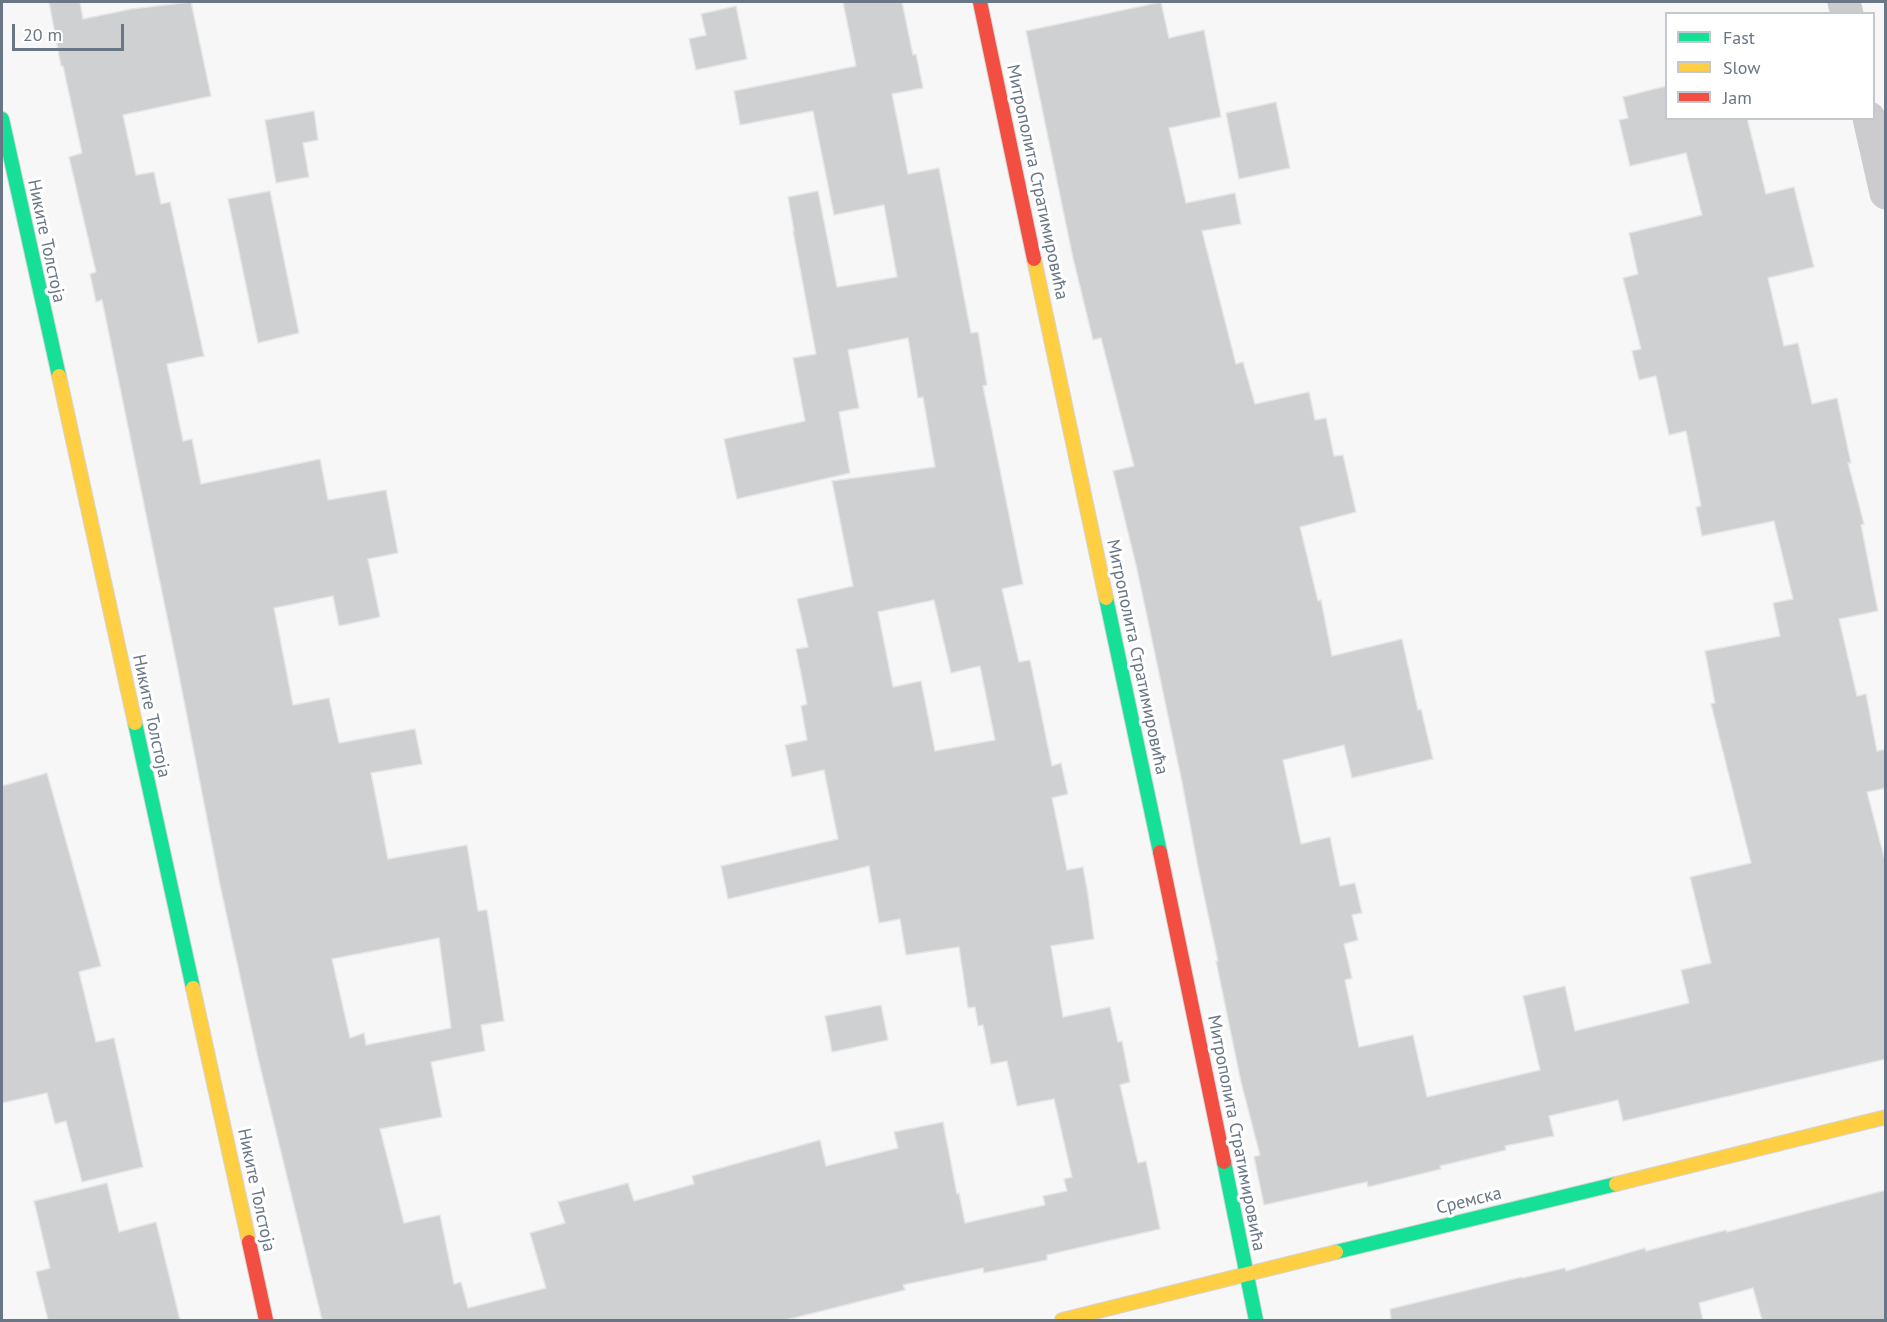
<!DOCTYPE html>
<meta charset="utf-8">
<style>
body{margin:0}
#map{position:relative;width:1887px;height:1322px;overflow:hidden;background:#f7f7f7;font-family:"PT Sans",sans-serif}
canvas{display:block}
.frame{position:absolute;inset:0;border:3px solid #697685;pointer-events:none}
.legend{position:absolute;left:1665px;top:12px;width:210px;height:108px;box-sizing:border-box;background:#fff;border:2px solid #c3c8ce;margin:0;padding:8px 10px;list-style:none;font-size:18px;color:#697685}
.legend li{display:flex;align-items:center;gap:12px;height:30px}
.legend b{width:30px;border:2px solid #c3c8ce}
.scale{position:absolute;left:12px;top:24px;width:112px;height:27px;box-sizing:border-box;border:3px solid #697685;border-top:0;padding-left:8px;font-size:18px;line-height:21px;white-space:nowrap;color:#697685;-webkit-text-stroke:4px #fff;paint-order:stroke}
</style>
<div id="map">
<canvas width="1887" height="1322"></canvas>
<div class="frame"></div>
<ul class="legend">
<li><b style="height:8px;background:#16e098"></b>Fast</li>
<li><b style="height:8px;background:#ffcf43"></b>Slow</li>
<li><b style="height:8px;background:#f24e42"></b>Jam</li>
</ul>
<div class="scale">20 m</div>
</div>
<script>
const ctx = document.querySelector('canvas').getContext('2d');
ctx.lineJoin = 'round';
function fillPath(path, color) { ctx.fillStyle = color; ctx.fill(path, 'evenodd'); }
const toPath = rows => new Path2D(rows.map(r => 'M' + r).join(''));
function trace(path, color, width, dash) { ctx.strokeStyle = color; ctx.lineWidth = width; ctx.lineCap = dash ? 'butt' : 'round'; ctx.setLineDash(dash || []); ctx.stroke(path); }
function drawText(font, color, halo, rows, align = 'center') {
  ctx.font = font + ' "PT Sans",sans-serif'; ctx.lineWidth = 6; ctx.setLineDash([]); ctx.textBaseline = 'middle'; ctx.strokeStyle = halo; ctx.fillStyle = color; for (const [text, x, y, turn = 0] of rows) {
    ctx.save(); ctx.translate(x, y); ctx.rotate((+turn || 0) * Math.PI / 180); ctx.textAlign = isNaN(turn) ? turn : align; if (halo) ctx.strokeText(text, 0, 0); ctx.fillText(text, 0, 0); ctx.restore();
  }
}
const building = toPath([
 [49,2,80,2,83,19,131,9,191,2,211,96,123,115,136,175,154,172,161,204,170,202,204,356,167,364,183,441,192,439,201,484,320,459,328,500,386,490,398,553,368,559,380,617,339,626,333,596,274,608,293,705,329,698,339,743,415,729,422,764,371,773,388,859,467,845,478,911,487,910,504,1021,481,1025,485,1051,431,1062,442,1117,380,1129,404,1223,440,1215,454,1284,461,1282,468,1308,546,1288,530,1233,565,1223,558,1202,628,1183,634,1201,694,1184,692,1176,820,1140,826,1166,898,1148,894,1132,943,1122,957,1194,959,1193,965,1223,1045,1205,1043,1196,1067,1191,1064,1179,1072,1177,1054,1099,1017,1106,1007,1061,991,1064,983,1025,978,1026,975,1007,968,1008,959,947,906,955,900,919,879,923,869,866,728,899,721,866,838,839,824,770,792,777,785,745,807,740,801,706,807,704,796,649,808,647,797,599,853,586,832,481,935,467,923,397,918,398,908,338,848,350,859,408,839,412,850,473,737,499,724,439,805,421,793,358,816,354,793,231,794,231,788,197,818,191,837,287,897,277,884,205,834,215,813,111,740,125,734,91,856,66,843,2,902,2,913,55,916,54,923,88,892,94,908,174,939,168,971,333,978,332,987,385,983,386,1023,584,1002,589,1019,662,1030,660,1052,766,1061,763,1068,794,1052,798,1067,870,1083,867,1088,895,1094,939,1051,946,1063,1017,1110,1007,1118,1042,1122,1041,1130,1082,1120,1085,1138,1163,1146,1161,1160,1229,1047,1255,1047,1260,984,1273,983,1268,903,1285,905,1290,786,1320,322,1320,258,1058,220,885,178,670,102,300,96,302,90,274,96,272,69,157,82,153,63,66,61,66,49,2],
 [934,600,951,673,980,666,995,740,935,751,921,681,893,687,878,612,934,600],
 [439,938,451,1028,366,1045,364,1033,350,1038,332,959,439,938],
 [1161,2,1169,38,1204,30,1221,117,1169,128,1186,203,1235,193,1241,224,1202,231,1236,364,1243,362,1255,404,1309,392,1315,420,1326,418,1334,456,1343,455,1356,512,1300,527,1318,601,1321,600,1332,656,1402,639,1418,710,1421,709,1433,759,1352,778,1344,745,1283,760,1301,844,1330,837,1340,886,1355,883,1362,913,1352,915,1358,940,1344,944,1352,978,1345,980,1359,1047,1413,1035,1427,1097,1540,1070,1523,996,1565,986,1575,1031,1689,1003,1681,970,1711,963,1690,877,1751,863,1711,704,1715,703,1705,651,1780,636,1773,603,1793,599,1774,521,1702,536,1696,507,1701,506,1686,431,1669,435,1656,376,1639,380,1632,351,1641,349,1623,278,1638,274,1629,233,1702,215,1686,153,1630,166,1619,120,1628,118,1623,97,1666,86,1666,118,1747,118,1766,194,1794,187,1814,267,1768,278,1784,346,1798,343,1812,404,1837,398,1851,463,1848,463,1864,524,1861,525,1878,611,1839,619,1857,696,1866,694,1877,751,1886,749,1886,788,1867,792,1886,864,1886,1059,1623,1121,1618,1100,1549,1116,1554,1136,1505,1146,1506,1150,1440,1166,1441,1169,1368,1187,1367,1182,1264,1205,1254,1157,1260,1155,1241,1082,1216,961,1218,961,1198,867,1182,782,1137,569,1113,471,1134,466,1101,338,1093,340,1073,258,1026,31,1161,2],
 [736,6,747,59,696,70,689,39,706,35,701,14,736,6],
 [1276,102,1290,168,1239,179,1226,113,1276,102],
 [314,111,318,140,303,143,309,177,276,183,265,120,314,111],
 [270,191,299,333,258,343,228,199,270,191],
 [47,773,101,966,79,972,96,1042,114,1038,143,1167,82,1182,66,1121,55,1124,47,1093,2,1103,2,786,47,773],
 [881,1005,888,1040,832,1052,825,1016,881,1005],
 [107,1183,119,1232,156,1222,180,1320,48,1320,36,1272,50,1268,34,1201,107,1183],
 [1886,1190,1886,1320,1762,1320,1753,1288,1699,1303,1703,1320,1391,1320,1390,1309,1522,1277,1522,1278,1565,1268,1566,1271,1645,1248,1646,1251,1726,1230,1727,1232,1886,1190]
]);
fillPath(building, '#ced0d1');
trace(building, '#e6e6e6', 1.5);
const fast = toPath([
 [2,119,59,376],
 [1106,598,1160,852],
 [135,723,193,988],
 [1224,1162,1256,1320],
 [1336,1252,1616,1184]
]);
const slow = toPath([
 [1034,259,1106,598],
 [59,376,135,723],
 [193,988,249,1242],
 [1616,1184,1886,1117],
 [1062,1320,1336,1252]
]);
const jam = toPath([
 [980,2,1034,259],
 [1160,852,1224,1162],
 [249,1242,266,1320]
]);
trace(fast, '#d4d5d6', 16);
trace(slow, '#d4d5d6', 16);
trace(jam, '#d4d5d6', 16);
trace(toPath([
 [1844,2,1847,14],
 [1869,118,1886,193]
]), '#ccccce', 33);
trace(fast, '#16e098', 14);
trace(slow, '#ffcf43', 14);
trace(jam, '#f24e42', 14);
drawText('18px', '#697685', '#fff', [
 ["Митрополита Стратимировића",1037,182,78],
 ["Никите Толстоја",46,241,78],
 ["Митрополита Стратимировића",1137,657,78],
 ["Никите Толстоја",151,716,78],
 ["Митрополита Стратимировића",1236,1133,79],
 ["Никите Толстоја",256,1190,78],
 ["Сремска",1469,1201,-14]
]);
</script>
